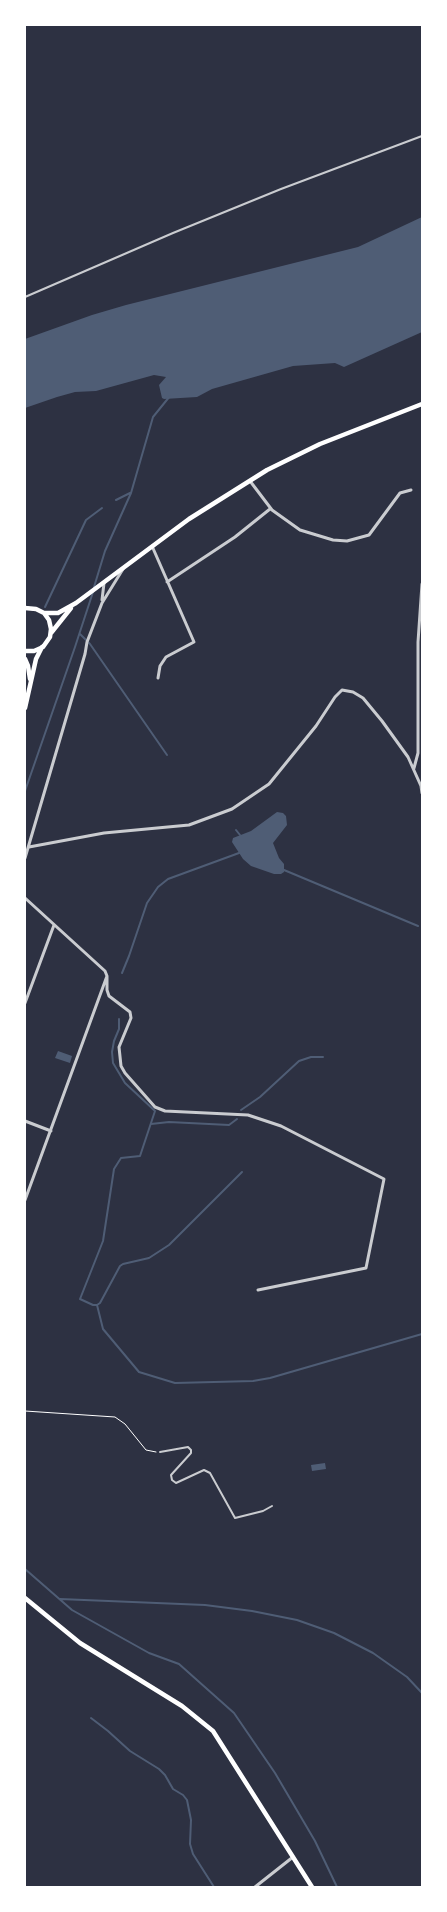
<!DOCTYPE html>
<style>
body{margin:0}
#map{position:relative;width:447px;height:1912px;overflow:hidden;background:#2d3142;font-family:Roboto,sans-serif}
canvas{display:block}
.frame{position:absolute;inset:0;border:26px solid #fff;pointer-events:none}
</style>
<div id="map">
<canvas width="447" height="1912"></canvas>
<div class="frame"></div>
</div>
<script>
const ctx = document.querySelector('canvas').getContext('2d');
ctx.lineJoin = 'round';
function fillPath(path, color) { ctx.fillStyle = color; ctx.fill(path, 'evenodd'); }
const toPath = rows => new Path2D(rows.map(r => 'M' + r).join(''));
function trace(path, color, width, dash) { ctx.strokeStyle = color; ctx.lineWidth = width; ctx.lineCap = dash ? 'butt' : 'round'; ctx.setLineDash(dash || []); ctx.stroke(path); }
fillPath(toPath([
 [422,217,422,332,344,367,335,363,293,366,212,389,197,397,164,399,162,398,159,385,166,377,154,375,96,391,75,392,57,397,25,408,25,339,92,315,126,305,358,247],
 [277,812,283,813,286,816,287,825,273,843,279,858,284,864,284,872,281,874,274,874,251,866,243,859,232,842,233,838,251,831],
 [58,1051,72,1056,70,1063,55,1058],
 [325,1463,326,1469,312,1471,311,1465]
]), '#4f5d75');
trace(toPath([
 [116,500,130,493],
 [94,587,105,551,131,493,153,417,170,396],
 [45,607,86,520,102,508],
 [80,634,90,644,167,755],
 [25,791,75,647,93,592],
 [236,830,240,835],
 [284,870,418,926],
 [122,973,129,956,147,903,158,887,168,879,239,853],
 [241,1110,260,1097,299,1061,311,1057,323,1057],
 [151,1124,169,1122,229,1125,237,1119],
 [97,1305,103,1329,139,1372,175,1383,253,1381,270,1378,422,1334],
 [97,1305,93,1305,80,1299,103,1241,114,1169,121,1158,140,1156,155,1111,125,1083,113,1063,112,1052,114,1041,119,1029,119,1019],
 [97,1305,100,1303,120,1266,123,1264,149,1258,169,1245,242,1172],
 [25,1569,72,1610,149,1653,179,1664,234,1713,275,1773,315,1841,337,1887],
 [60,1599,205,1605,252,1611,297,1620,334,1633,373,1653,407,1677,422,1693],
 [91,1718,108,1731,130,1751,159,1769,165,1775,173,1789,183,1795,187,1800,191,1820,190,1844,193,1854,214,1887],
 [25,1736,25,1782]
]), '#4f5d75', 2);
trace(toPath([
 [25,1411,115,1417,125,1424,146,1450,156,1452]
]), '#fff', 1);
trace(toPath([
 [25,297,173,233,281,189,422,136],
 [160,1452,188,1447,191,1450,191,1453,171,1475,172,1480,176,1483,204,1470,210,1473,235,1518,263,1511,272,1506]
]), '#caccd0', 2);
trace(toPath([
 [250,481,272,510,300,530,333,540,347,541,369,535,400,493,411,490],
 [152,546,194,642,166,657,160,666,158,678],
 [167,582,235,537,270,509],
 [102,600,104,583],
 [414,768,418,753,418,642,422,584],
 [29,847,104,833,189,825,232,809,269,784,316,726,335,697,342,690,353,692,363,698,382,721,408,757,421,786,422,793],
 [25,858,85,654,87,642,102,603,123,569],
 [25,898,105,971,107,976,25,1200],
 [107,976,107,990,109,996,130,1012,131,1018,119,1047,121,1066,125,1073,155,1107,165,1111,248,1115,281,1126,384,1179,366,1268,258,1290],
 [25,1003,54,925],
 [25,1121,51,1131],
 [255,1887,293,1857]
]), '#caccd0', 3);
trace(toPath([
 [25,608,36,609,44,613,49,620,51,629,50,637,43,647,34,651,25,651],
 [44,613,58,613,76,603,189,519,267,470,320,444,422,404],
 [51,633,71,608],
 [25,659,28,666,30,679],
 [25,708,36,659,42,647],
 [25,1598,80,1643,182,1706,213,1731,312,1887]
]), '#fff', 4.5);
</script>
